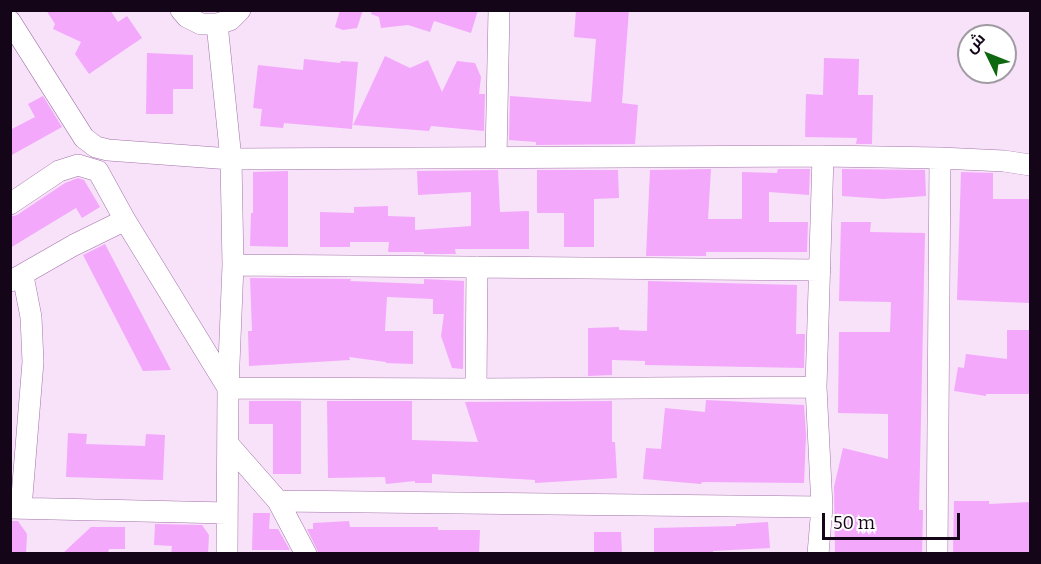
<!DOCTYPE html>
<meta charset="utf-8">
<style>
body{margin:0}
#map{position:relative;width:1041px;height:564px;overflow:hidden;background:#f7e2f9;font-family:Bitter,Cairo,serif}
canvas{display:block}
.frame{position:absolute;inset:0;border:12px solid #150518;pointer-events:none}
.north{position:absolute;left:957px;top:24px;width:60px;height:60px;box-sizing:border-box;background:#fff;border:2px solid #a19ba3;border-radius:50%;rotate:313deg;font-size:16px;font-weight:700;line-height:24px;text-align:center;color:#150518}
.north::after{content:'';display:block;margin:auto;width:21px;height:27px;background:#0e680f;clip-path:polygon(50% 0,100% 100%,50% 72%,0 100%)}
.scale{position:absolute;left:822px;top:513px;width:138px;height:27px;box-sizing:border-box;border:3px solid #150518;border-top:0;padding-left:8px;font-size:18px;line-height:21px;white-space:nowrap;color:#150518;-webkit-text-stroke:4px #fff;paint-order:stroke}
</style>
<div id="map">
<canvas width="1041" height="564"></canvas>
<div class="frame"></div>
<div class="north">ش</div>
<div class="scale">50 m</div>
</div>
<script>
const ctx = document.querySelector('canvas').getContext('2d');
ctx.lineJoin = 'round';
function fillPath(path, color) { ctx.fillStyle = color; ctx.fill(path, 'evenodd'); }
const toPath = rows => new Path2D(rows.map(r => 'M' + r).join(''));
function trace(path, color, width, dash) { ctx.strokeStyle = color; ctx.lineWidth = width; ctx.lineCap = dash ? 'butt' : 'round'; ctx.setLineDash(dash || []); ctx.stroke(path); }
fillPath(toPath([
 [46,10,110,10,118,22,127,16,142,38,89,74,75,54,81,42,53,29,55,24],
 [340,10,363,10,357,28,343,30,335,27],
 [372,10,478,10,471,33,434,21,430,32,408,25,381,28,379,17,371,14],
 [576,10,629,10,622,103,638,105,635,144,536,145,536,142,509,140,510,96,591,102,596,39,574,37],
 [147,53,193,55,193,89,173,89,173,114,146,114],
 [385,56,410,68,428,60,442,92,457,61,475,63,481,77,479,94,485,94,484,131,431,126,429,131,353,125],
 [824,58,859,59,858,95,873,95,872,144,856,144,857,138,805,137,806,94,823,95],
 [304,59,340,63,341,61,358,62,352,129,284,123,283,128,260,126,262,109,253,108,258,65,303,70],
 [43,96,62,127,10,156,10,130,35,117,28,104],
 [711,169,708,219,742,219,742,172,777,173,778,169,810,169,809,195,769,192,769,222,808,222,807,252,706,252,706,256,646,256,650,170],
 [842,169,925,170,926,196,883,199,842,196],
 [498,170,500,212,529,211,529,249,455,249,456,254,424,254,424,252,388,252,389,242,350,242,350,247,320,247,320,212,354,213,354,207,388,206,388,216,415,217,415,230,471,226,471,192,418,195,417,171],
 [537,170,618,170,619,198,594,199,594,247,564,247,564,213,537,213],
 [288,171,288,247,250,246,251,213,253,213,253,172],
 [961,172,993,173,993,199,1030,199,1030,303,957,300],
 [78,178,84,180,100,207,82,218,76,208,10,248,10,217,17,215,65,183],
 [841,222,871,222,870,232,925,233,919,510,923,510,922,554,835,554,834,487,843,448,888,459,888,414,838,413,839,332,890,332,891,302,839,301],
 [105,244,171,370,143,371,83,255],
 [250,278,351,279,350,281,424,284,424,279,464,281,463,369,452,368,441,336,444,314,433,314,433,299,387,297,385,331,413,331,413,364,386,363,386,362,349,357,350,360,249,366,248,331,252,331],
 [648,281,797,285,796,334,805,334,804,368,645,365,645,361,612,360,612,375,588,376,588,328,619,327,619,330,647,331],
 [1007,330,1030,330,1030,394,986,394,986,396,954,391,958,367,964,368,966,354,1007,359],
 [706,400,804,405,806,435,804,483,702,482,701,484,643,479,646,448,661,449,665,408,705,412],
 [249,401,301,401,301,474,273,474,273,424,249,424],
 [327,401,412,401,412,440,478,442,465,402,612,401,612,442,615,442,617,478,535,483,535,480,432,474,432,483,415,483,415,481,386,484,385,477,328,478],
 [68,433,87,434,86,444,145,446,146,434,165,435,163,480,66,477],
 [954,501,989,501,989,504,1030,502,1030,554,953,554],
 [253,513,270,513,269,529,278,529,290,550,252,550],
 [10,521,18,521,27,534,26,554,10,554],
 [349,521,350,527,438,527,438,530,480,530,479,554,319,554,307,529,313,529,313,523],
 [768,522,770,548,713,551,713,554,654,554,654,528,736,526,736,524],
 [155,524,202,525,209,535,208,554,171,554,172,546,154,545],
 [91,527,125,527,125,549,109,549,108,554,62,554],
 [594,532,621,532,622,554,594,554]
]), '#f3a8fc');
const minor = toPath([
 [181,10,187,17,201,24,217,24,230,20,240,10],
 [10,21,84,138,96,147,108,150,231,159,217,24],
 [496,158,499,10],
 [10,204,59,171,78,165,98,171,125,220,228,388,476,389,816,387],
 [233,265,820,270],
 [11,281,74,245,125,220],
 [476,389,477,267],
 [228,444,278,501,306,554],
 [278,501,822,507],
 [10,508,227,513],
 [21,508,33,362,31,317,23,276],
 [227,554,228,388,233,265,231,159,823,156,940,158,1004,161,1030,165],
 [818,554,822,507,816,387,823,156],
 [937,554,940,158]
]);
trace(minor, '#a373a9', 22);
trace(minor, '#fff', 21);
</script>
